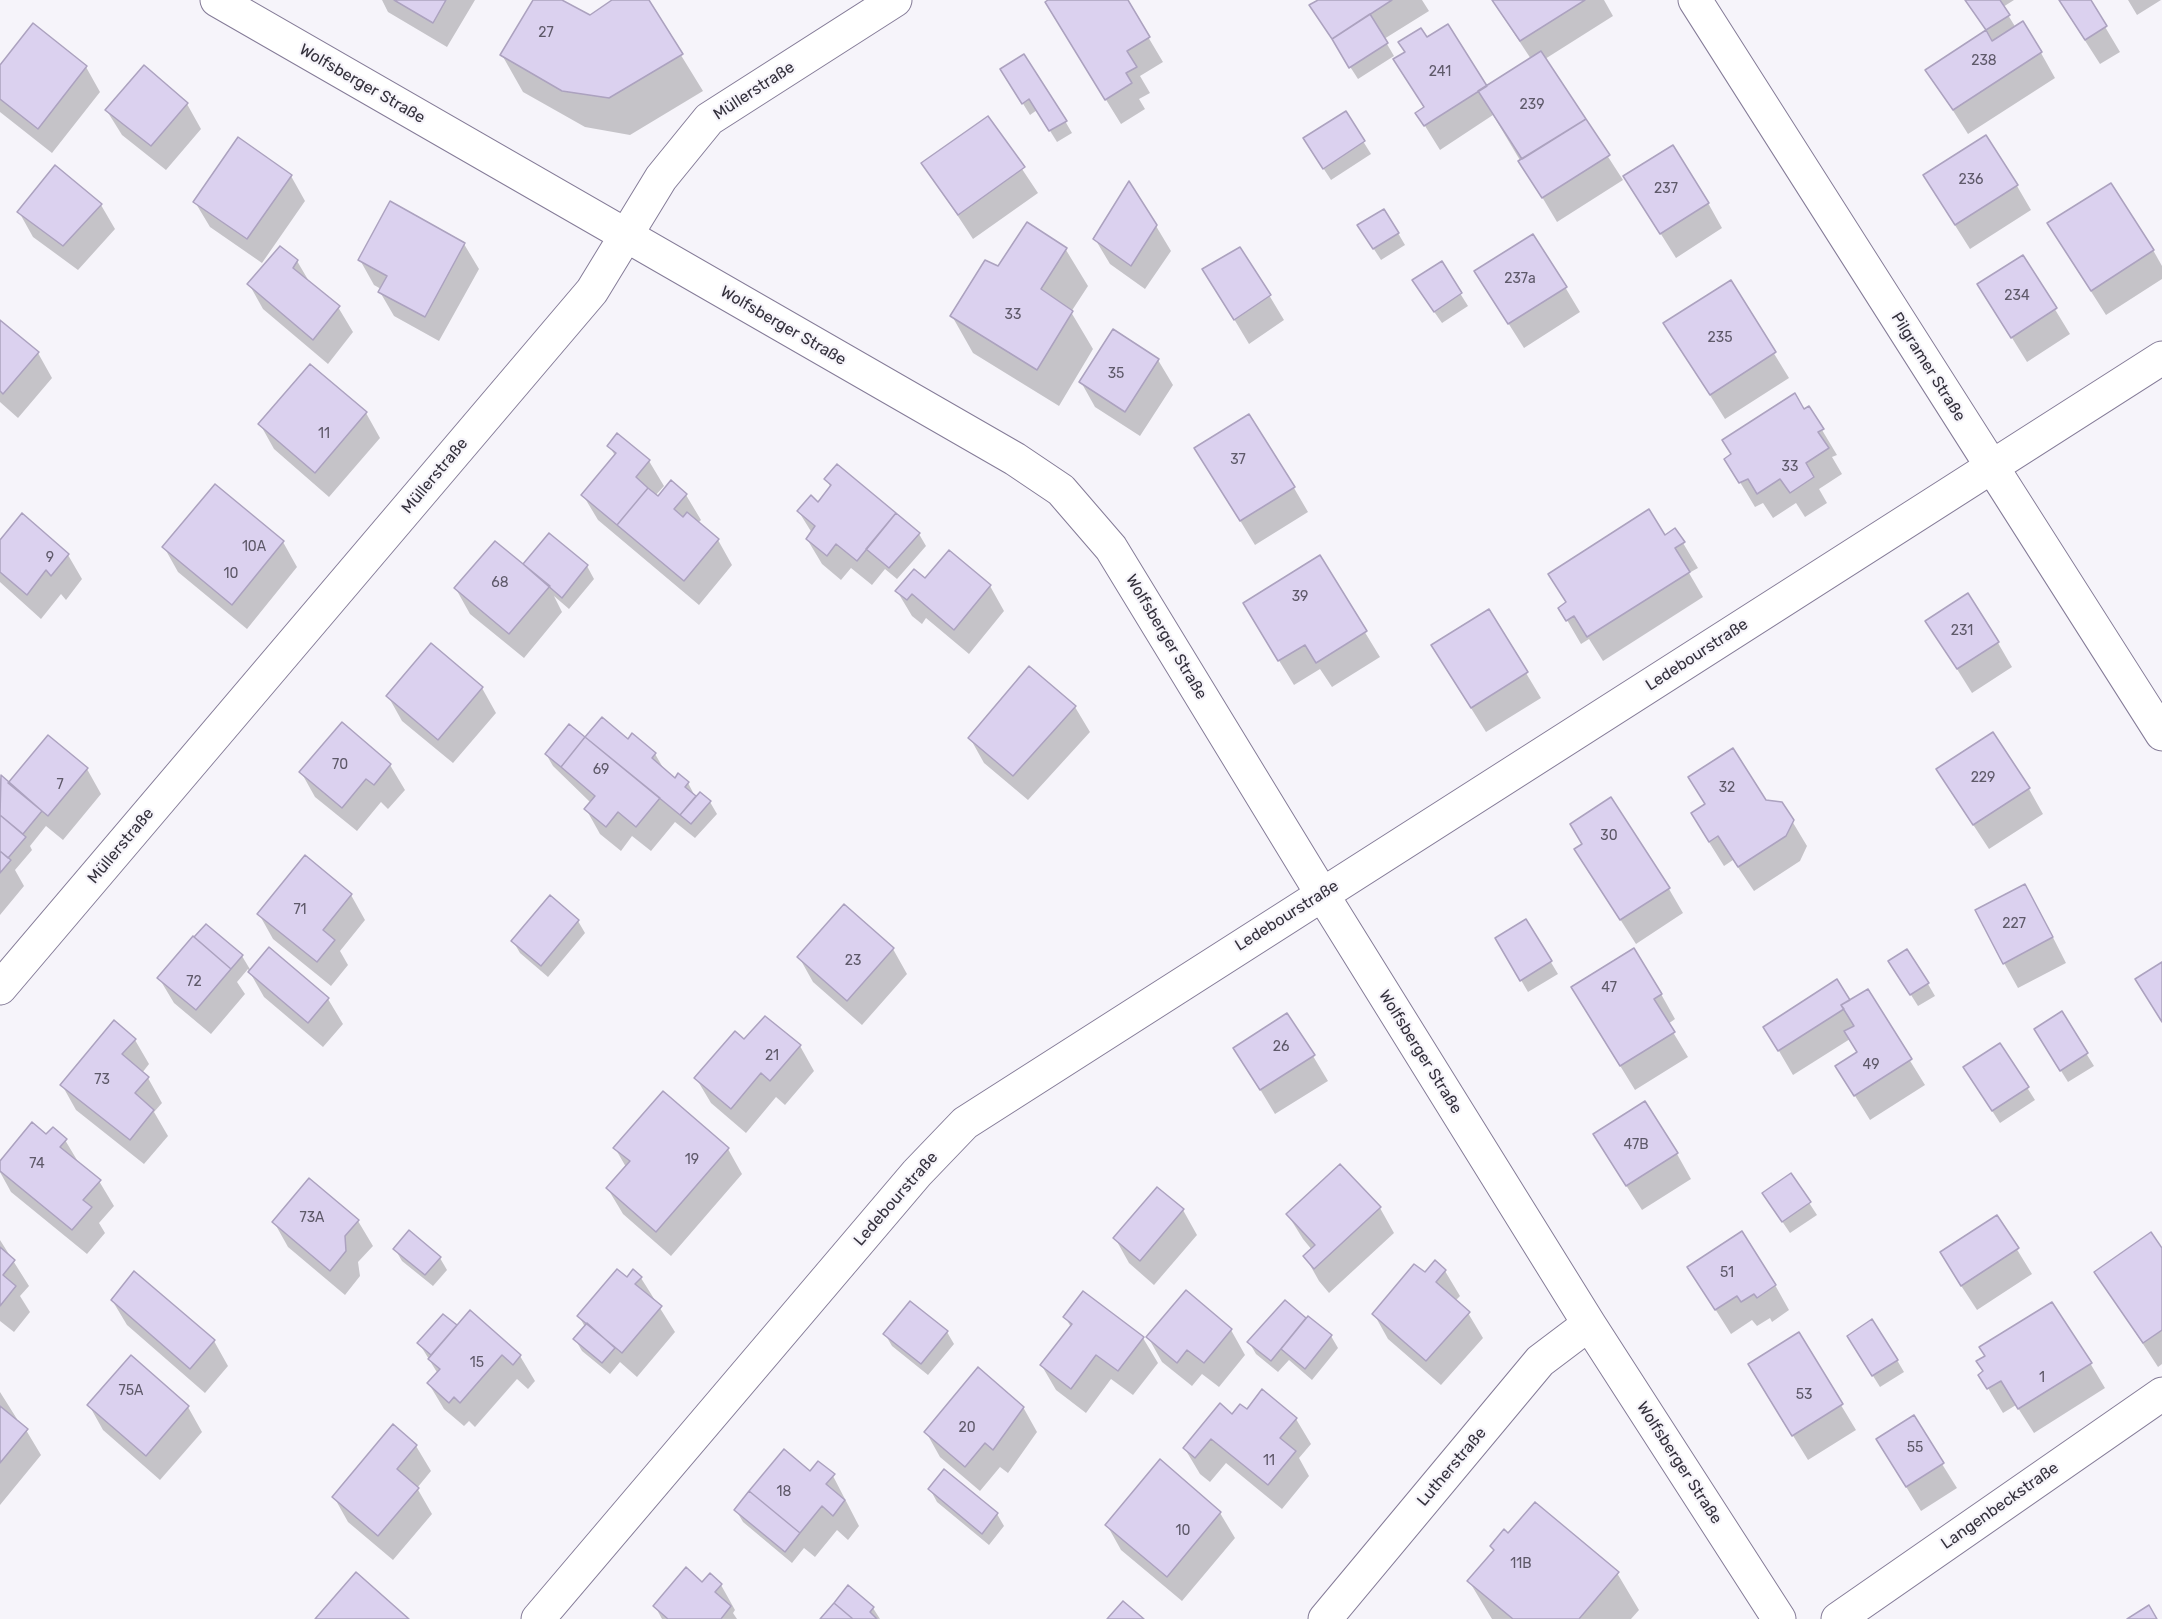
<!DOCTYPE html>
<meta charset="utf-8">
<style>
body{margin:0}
canvas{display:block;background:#f6f4fa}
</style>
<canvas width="2162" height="1619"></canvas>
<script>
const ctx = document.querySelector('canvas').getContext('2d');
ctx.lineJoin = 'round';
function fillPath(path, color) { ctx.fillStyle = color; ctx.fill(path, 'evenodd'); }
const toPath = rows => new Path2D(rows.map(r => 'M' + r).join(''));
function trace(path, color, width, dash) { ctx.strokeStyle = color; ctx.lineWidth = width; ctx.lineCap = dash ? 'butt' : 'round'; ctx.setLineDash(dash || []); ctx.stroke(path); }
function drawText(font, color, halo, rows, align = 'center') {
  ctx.font = font + ' Rubik,sans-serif'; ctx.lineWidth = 4.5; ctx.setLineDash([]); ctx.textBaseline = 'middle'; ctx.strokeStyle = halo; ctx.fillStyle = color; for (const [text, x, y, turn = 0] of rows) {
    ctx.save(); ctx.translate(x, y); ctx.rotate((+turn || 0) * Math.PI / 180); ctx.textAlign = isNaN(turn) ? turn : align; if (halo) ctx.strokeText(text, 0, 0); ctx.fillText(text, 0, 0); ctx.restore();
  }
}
fillPath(toPath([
 [382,0,475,0,447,47,388,12],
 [535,0,559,0,590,16,615,0,647,0,703,91,630,135,585,127,523,92,502,55],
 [1050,0,1126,0,1163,62,1140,76,1150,93,1139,99,1145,109,1121,124,1061,27],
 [1321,0,1422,0,1429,11,1384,39,1394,56,1358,79,1311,6],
 [1492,0,1604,0,1613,16,1545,59,1623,180,1557,222,1493,115,1440,150,1417,113,1425,108,1427,40,1486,88,1531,59],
 [1966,0,2014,0,2003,7,2016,28,2041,53,2055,78,1968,134,1927,70,1987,31],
 [2059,0,2089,0,2120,52,2100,64],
 [2128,0,2161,0,2137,15],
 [86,67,100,92,52,153,0,112,0,68],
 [1009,81,1065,121,1072,133,1057,142,1037,110,1030,115],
 [187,104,201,129,166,170,122,135,107,111],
 [1346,114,1371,154,1331,180,1312,151],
 [988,118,1038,193,973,239,923,163],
 [291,176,305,201,262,263,210,227,195,202],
 [1625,177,1708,203,1722,228,1676,258],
 [2017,186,2031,210,1970,249,1939,200],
 [101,205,115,229,78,270,33,237,19,212],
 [1027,224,1066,250,1088,286,1071,312,1093,349,1059,406,973,353,952,316,998,268],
 [1156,226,1171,251,1145,289,1110,264,1095,239],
 [1398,233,1405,245,1381,260,1366,237],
 [464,244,479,269,439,341,394,316,380,292,381,289,374,285,360,260],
 [2064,249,2153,250,2162,266,2162,279,2106,315],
 [2023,257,2070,334,2027,362,1979,285],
 [297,261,310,283,338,307,353,332,328,364,263,309,249,284],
 [1441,263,1468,306,1442,323,1421,293],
 [1730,282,1789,378,1725,419,1665,324],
 [1565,287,1580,312,1524,348,1491,296],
 [1219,294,1269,295,1284,320,1249,344],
 [0,322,38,353,52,378,18,418,0,402],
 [1158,360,1173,385,1140,436,1095,407,1081,382],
 [1803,411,1822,430,1837,455,1832,457,1842,474,1819,489,1827,503,1805,517,1796,503,1773,518,1763,503,1755,507,1726,459],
 [366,413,380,438,329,497,274,449,260,424],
 [618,435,649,461,664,486,655,496,658,498,686,495,701,520,698,523,718,540,732,565,699,605,598,520,583,495,616,457,609,446],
 [1211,473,1294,488,1308,512,1255,545],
 [826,479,919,534,926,546,897,579,885,569,872,585,851,568,841,580,822,564,807,539,812,533,799,512,818,504,831,488],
 [550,535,587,566,594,579,569,609,554,596,562,612,524,658,470,614,456,589,528,570],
 [1665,537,1683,543,1698,568,1689,573,1703,597,1603,661,1589,639,1581,644,1560,608],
 [0,542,68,555,82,579,66,600,61,594,41,619,0,582],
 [283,542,297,567,247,629,178,572,164,547],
 [1319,557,1380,657,1332,687,1320,669,1294,685,1259,628],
 [925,580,990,586,1004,611,969,654,926,618,922,624,912,616,897,591],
 [1927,621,1998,643,2012,667,1972,693],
 [1029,668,1075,707,1090,732,1028,800,984,763,970,738],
 [1447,670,1526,673,1541,698,1486,732],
 [482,688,496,713,453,763,402,721,388,696],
 [584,738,628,741,655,754,665,771,675,780,679,775,688,783,696,798,700,794,710,802,717,814,695,838,675,822,651,851,632,836,621,851,600,834,586,809,591,803,553,766,546,754],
 [390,765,405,790,388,809,381,802,357,831,315,797,301,772],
 [87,769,101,794,63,840,46,826,30,846,32,850,15,870,24,886,0,915,0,778,9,784],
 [2029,789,2043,814,1989,849,1953,794],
 [1765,801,1792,821,1807,846,1800,861,1754,891,1733,860,1724,866,1707,839],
 [1591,874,1669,889,1683,913,1636,944],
 [351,895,365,920,340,951,348,965,331,986,273,939,259,914],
 [2039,910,2066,963,2018,988,2004,963],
 [578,921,585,933,548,977,520,953,513,941],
 [1526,921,1558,974,1528,992,1497,939],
 [206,926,242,956,251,971,269,949,328,999,343,1024,323,1047,264,997,248,969,237,982,245,994,211,1034,174,1003,159,978],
 [893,949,907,974,862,1025,813,982,799,957],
 [1897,973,1928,984,1935,996,1918,1006],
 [1867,991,1925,1085,1870,1120,1852,1091,1858,1053,1850,1039,1793,1075,1765,1027,1850,1002],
 [1661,994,1675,1019,1668,1024,1688,1057,1635,1090,1587,1012],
 [2061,1013,2094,1066,2068,1082,2043,1042],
 [135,1040,149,1064,142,1073,148,1078,162,1103,154,1112,168,1136,144,1164,76,1110,62,1085],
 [744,1041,800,1046,814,1071,785,1105,776,1097,746,1133,711,1103,696,1078],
 [2000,1045,2035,1100,2000,1123,1972,1080],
 [1235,1048,1313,1056,1328,1081,1275,1114],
 [46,1136,65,1140,80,1165,99,1181,114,1206,99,1223,105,1233,87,1254,11,1192,0,1172,0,1163],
 [615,1148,728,1149,742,1174,671,1256,623,1214,608,1189,626,1167],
 [1677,1154,1691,1179,1642,1210,1609,1159],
 [1791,1175,1817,1215,1790,1233,1771,1205],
 [1380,1208,1394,1233,1329,1293,1319,1281,1305,1256,1312,1250,1303,1239,1288,1215],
 [1183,1210,1197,1235,1154,1285,1129,1263,1115,1238],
 [1997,1217,2032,1274,1977,1310,1956,1278],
 [358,1221,373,1246,358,1262,360,1276,345,1295,288,1247,274,1222],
 [0,1240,29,1286,20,1296,30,1312,14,1332,0,1321],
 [395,1249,440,1258,447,1270,433,1286,402,1261],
 [2162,1251,2162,1364,2158,1367,2096,1272],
 [1689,1268,1775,1285,1789,1310,1772,1322,1770,1318,1757,1326,1752,1320,1731,1334],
 [1445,1271,1460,1296,1455,1301,1468,1313,1483,1338,1441,1385,1388,1339,1374,1314,1425,1274],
 [641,1278,675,1332,637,1377,620,1362,610,1374,582,1351,575,1339,585,1327,579,1316,627,1279],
 [112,1300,214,1341,228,1366,205,1393,127,1325],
 [1285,1302,1306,1320,1331,1336,1338,1348,1312,1380,1289,1360,1278,1372,1256,1354,1249,1342],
 [470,1312,520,1356,535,1381,528,1389,517,1379,475,1427,469,1421,464,1426,444,1409,429,1384,438,1374,419,1343,443,1316,457,1327],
 [1065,1317,1143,1338,1158,1363,1133,1395,1111,1379,1086,1413,1056,1390,1042,1366,1071,1327],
 [1231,1330,1245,1355,1219,1387,1202,1374,1192,1386,1162,1362,1148,1337],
 [947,1332,954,1344,928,1375,892,1346,885,1334],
 [1798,1334,1856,1430,1808,1460,1765,1390],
 [1856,1349,1897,1360,1904,1372,1880,1387],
 [2090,1363,2105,1388,2034,1433,2016,1405,2003,1413,1980,1375],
 [0,1392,17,1419,15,1421,26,1430,41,1455,0,1505],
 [89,1405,188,1407,202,1432,160,1480,103,1430],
 [1023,1407,1037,1432,1008,1473,1000,1467,980,1491,940,1457,926,1432],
 [1247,1411,1296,1419,1311,1444,1299,1458,1309,1476,1282,1509,1226,1463,1210,1482,1200,1474,1185,1449,1232,1416],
 [393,1427,416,1446,431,1471,417,1488,432,1514,393,1560,348,1522,334,1497],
 [1892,1464,1942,1464,1957,1488,1921,1511],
 [810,1473,833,1476,859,1526,848,1540,837,1530,815,1557,804,1548,792,1563,743,1522,736,1510],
 [930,1489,997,1514,1004,1526,989,1545,937,1502],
 [1220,1513,1235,1538,1182,1601,1121,1550,1107,1525],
 [1508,1535,1617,1573,1639,1610,1631,1619,1492,1619,1469,1581],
 [710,1575,721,1585,735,1610,733,1613,737,1619,662,1619,655,1606,702,1584],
 [873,1608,880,1619,822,1619]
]), '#0003');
const building = toPath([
 [394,0,446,0,433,23,394,0],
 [533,0,562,0,590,15,612,0,649,0,683,54,609,98,562,91,500,55,533,0],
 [1048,0,1128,0,1150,37,1127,51,1137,67,1126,73,1132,83,1105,100,1045,2,1048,0],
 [1318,0,1392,0,1332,39,1309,5,1318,0],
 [1492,0,1585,0,1520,41,1492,0],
 [1965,0,2000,0,2010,15,1986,30,1965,0],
 [2059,0,2091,0,2107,26,2085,40,2059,0],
 [1370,14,1388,43,1349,68,1332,39,1370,14],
 [2023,21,2042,52,1953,110,1925,70,1986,30,1992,41,2023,21],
 [33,23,87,66,38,129,0,99,0,65,33,23],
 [1448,24,1487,86,1424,126,1415,113,1424,107,1393,59,1405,52,1398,42,1421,28,1427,37,1448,24],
 [1541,51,1586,119,1522,159,1478,91,1541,51],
 [1024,54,1067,121,1049,131,1029,99,1022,104,1000,69,1024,54],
 [144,65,188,103,151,146,105,110,144,65],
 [1346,111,1365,141,1323,169,1303,138,1346,111],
 [988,116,1025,167,958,215,921,163,988,116],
 [1586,119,1610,155,1542,198,1518,161,1586,119],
 [1986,135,2018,185,1955,225,1923,175,1986,135],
 [238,137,292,175,247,239,193,202,238,137],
 [1673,145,1709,203,1660,234,1623,176,1673,145],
 [55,165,102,204,63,246,17,212,55,165],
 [1129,181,1157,225,1131,266,1093,239,1129,181],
 [2111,183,2154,250,2091,291,2047,223,2111,183],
 [390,201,465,243,425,317,378,292,387,276,358,260,390,201],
 [1384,209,1399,233,1373,249,1357,225,1384,209],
 [1027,222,1067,248,1041,289,1073,311,1037,370,950,316,985,260,998,266,1027,222],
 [1533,234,1567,287,1508,324,1474,271,1533,234],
 [280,246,298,260,293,268,340,306,313,340,247,284,280,246],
 [1240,247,1271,295,1234,320,1202,269,1240,247],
 [2023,255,2057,308,2011,338,1977,284,2023,255],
 [1442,261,1462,293,1434,312,1412,280,1442,261],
 [1731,280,1776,352,1710,395,1663,323,1731,280],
 [0,320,39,352,3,394,0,391,0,320],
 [1113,329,1159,359,1125,412,1079,382,1113,329],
 [310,364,367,412,315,473,258,424,310,364],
 [1795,393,1804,409,1809,406,1824,429,1818,432,1829,448,1806,463,1814,477,1790,493,1780,479,1757,494,1748,479,1739,483,1724,459,1731,454,1722,440,1795,393],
 [1249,414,1295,487,1240,521,1194,448,1249,414],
 [617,433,650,460,636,477,648,488,617,525,581,495,616,453,607,446,617,433],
 [837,464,896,513,857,561,836,544,827,556,806,539,815,526,797,511,811,495,818,502,831,485,824,479,837,464],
 [671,480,687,494,674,509,683,517,687,512,719,539,684,581,617,525,648,488,658,496,671,480],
 [215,484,284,541,232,605,162,547,215,484],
 [1649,509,1665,535,1675,528,1685,542,1675,548,1690,572,1587,637,1574,616,1566,621,1558,608,1566,602,1548,574,1649,509],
 [22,513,69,554,51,576,46,570,27,595,0,572,0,540,22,513],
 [896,513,920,533,889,568,866,549,896,513],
 [549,533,588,565,562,598,523,564,549,533],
 [495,541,550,586,509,634,454,588,495,541],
 [949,550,991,585,954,630,912,594,907,600,895,591,914,569,925,578,949,550],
 [1320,555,1367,631,1316,663,1305,645,1278,661,1243,603,1320,555],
 [1968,593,1999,642,1957,669,1925,621,1968,593],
 [1489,609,1528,672,1471,708,1431,645,1489,609],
 [431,643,483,687,438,740,386,696,431,643],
 [1029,666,1076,706,1013,776,968,738,1029,666],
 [602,717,628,739,632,733,656,753,652,758,675,778,678,773,689,782,685,787,696,796,680,815,585,737,602,717],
 [342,722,391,764,374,785,366,779,342,808,299,772,342,722],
 [569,724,585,737,561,767,545,754,569,724],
 [1993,732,2030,788,1973,825,1936,769,1993,732],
 [48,735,88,768,48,816,8,783,48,735],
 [585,737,660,798,636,827,618,812,606,827,584,809,595,796,561,767,585,737],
 [1733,748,1766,800,1782,802,1794,820,1786,836,1738,867,1718,836,1709,842,1691,813,1705,804,1688,777,1733,748],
 [1,775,42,811,23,834,0,815,1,775],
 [700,792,711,801,691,824,680,815,700,792],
 [1611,797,1670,888,1620,920,1574,849,1582,844,1570,824,1611,797],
 [0,815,26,837,8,858,0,851,0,815],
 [0,851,11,860,0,873,0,851],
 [305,855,352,894,323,930,335,940,317,962,257,914,305,855],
 [2025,884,2053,937,2003,964,1975,910,2025,884],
 [550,895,579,920,541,966,511,941,550,895],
 [844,904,894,948,847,1001,797,957,844,904],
 [1526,919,1552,961,1520,981,1495,938,1526,919],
 [206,924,243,955,231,969,194,937,206,924],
 [193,936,231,969,196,1010,157,978,193,936],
 [269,947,329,998,308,1023,248,972,269,947],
 [1634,948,1662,994,1654,999,1675,1032,1620,1066,1571,987,1634,948],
 [1907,949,1929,983,1910,995,1888,961,1907,949],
 [2162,962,2162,1022,2135,979,2162,962],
 [1837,979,1850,1000,1841,1005,1844,1009,1778,1051,1763,1027,1837,979],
 [1868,989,1912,1059,1854,1096,1835,1066,1857,1052,1844,1031,1854,1026,1841,1005,1868,989],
 [2062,1011,2088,1053,2060,1071,2034,1029,2062,1011],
 [1287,1013,1315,1055,1260,1090,1233,1048,1287,1013],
 [765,1016,801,1045,770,1081,761,1073,731,1109,694,1078,735,1031,744,1039,765,1016],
 [114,1020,136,1039,122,1054,149,1077,135,1093,154,1110,130,1140,60,1085,114,1020],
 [2000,1043,2029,1087,1992,1111,1963,1067,2000,1043],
 [663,1091,729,1148,656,1232,606,1188,630,1161,613,1148,663,1091],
 [1645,1101,1678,1153,1626,1186,1593,1134,1645,1101],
 [32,1122,46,1134,53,1127,67,1139,60,1147,101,1180,83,1200,92,1207,72,1230,0,1171,0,1161,32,1122],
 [1340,1164,1381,1207,1314,1269,1303,1256,1315,1245,1286,1214,1340,1164],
 [1791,1173,1811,1202,1782,1222,1762,1193,1791,1173],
 [309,1178,359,1220,345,1236,346,1251,330,1271,272,1222,309,1178],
 [1157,1187,1184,1209,1140,1261,1113,1238,1157,1187],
 [1997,1215,2019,1248,1961,1286,1940,1252,1997,1215],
 [409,1230,441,1257,425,1275,393,1249,409,1230],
 [1742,1231,1776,1285,1757,1298,1754,1294,1741,1302,1737,1296,1715,1310,1687,1267,1742,1231],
 [2151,1232,2162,1248,2162,1330,2143,1343,2094,1272,2151,1232],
 [0,1247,15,1260,3,1275,16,1286,0,1306,0,1247],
 [1435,1260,1446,1270,1436,1282,1470,1312,1426,1361,1372,1314,1414,1264,1425,1272,1435,1260],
 [617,1269,627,1277,633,1269,642,1277,635,1284,662,1306,622,1353,577,1316,617,1269],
 [134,1271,215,1340,190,1369,111,1300,134,1271],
 [1186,1290,1232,1329,1204,1363,1187,1350,1177,1363,1146,1337,1186,1290],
 [1083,1291,1144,1337,1118,1371,1096,1355,1071,1389,1040,1365,1072,1324,1063,1317,1083,1291],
 [1285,1300,1306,1318,1271,1361,1247,1342,1285,1300],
 [910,1301,948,1331,921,1364,883,1334,910,1301],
 [2052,1302,2092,1363,2018,1409,2001,1381,1987,1389,1978,1375,1983,1371,1976,1361,1985,1356,1979,1347,2052,1302],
 [470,1310,521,1355,513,1365,502,1355,460,1403,454,1397,449,1403,427,1383,440,1369,428,1359,470,1310],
 [443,1314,457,1325,431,1355,417,1343,443,1314],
 [1308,1316,1332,1335,1305,1369,1281,1349,1308,1316],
 [1872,1319,1898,1360,1872,1376,1847,1336,1872,1319],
 [587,1323,615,1348,602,1363,573,1339,587,1323],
 [1799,1332,1843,1404,1792,1436,1748,1364,1799,1332],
 [131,1355,189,1406,146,1456,87,1405,131,1355],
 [978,1367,1024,1407,993,1450,985,1443,965,1467,924,1432,978,1367],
 [1262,1389,1297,1418,1280,1438,1296,1451,1268,1485,1211,1439,1195,1458,1183,1448,1220,1403,1232,1414,1240,1404,1247,1409,1262,1389],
 [0,1406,28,1429,0,1463,0,1406],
 [1914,1415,1944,1463,1906,1487,1876,1439,1914,1415],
 [393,1424,417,1445,397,1469,419,1488,378,1536,332,1497,393,1424],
 [784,1449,810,1471,818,1461,835,1474,826,1484,845,1500,833,1516,822,1506,800,1533,749,1491,784,1449],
 [1160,1459,1221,1512,1167,1577,1105,1525,1160,1459],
 [944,1469,998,1513,982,1534,928,1489,944,1469],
 [749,1491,800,1533,785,1552,734,1510,749,1491],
 [1535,1502,1619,1572,1579,1619,1513,1619,1467,1581,1494,1550,1490,1546,1504,1529,1508,1533,1535,1502],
 [686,1567,702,1582,710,1573,722,1584,715,1592,731,1606,721,1619,668,1619,653,1606,686,1567],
 [356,1572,409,1619,315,1619,356,1572],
 [848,1585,874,1607,870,1612,877,1619,853,1619,834,1603,848,1585],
 [1123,1601,1144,1619,1107,1619,1123,1601],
 [834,1603,853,1619,820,1619,834,1603],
 [2149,1605,2157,1619,2127,1619,2149,1605]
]);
fillPath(building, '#dbd1ef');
trace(building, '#aca2bf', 1.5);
const minor = toPath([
 [217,0,1015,459,1061,490,1111,548,1322,894,1589,1324,1779,1619],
 [1695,0,2162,734],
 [0,988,592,291,661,178,709,119,895,0],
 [538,1619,917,1173,965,1123,2162,358],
 [1325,1619,1540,1361,1589,1324],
 [1838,1619,2162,1394]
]);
trace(minor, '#857c98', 35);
trace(minor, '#fff', 33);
drawText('14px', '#5e5969', null, [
 ["27",546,33],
 ["238",1984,61],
 ["241",1440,72],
 ["239",1532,105],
 ["236",1971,180],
 ["237",1666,189],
 ["237a",1520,279],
 ["234",2017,296],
 ["33",1013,315],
 ["235",1720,338],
 ["35",1116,374],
 ["11",324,434],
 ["37",1238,460],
 ["33",1790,467],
 ["10A",254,547],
 ["9",50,558],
 ["10",231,574],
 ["68",500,583],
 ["39",1300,597],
 ["231",1962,631],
 ["70",340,765],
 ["69",601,770],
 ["229",1983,778],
 ["7",60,785],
 ["32",1727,788],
 ["30",1609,836],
 ["71",300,910],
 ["227",2014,924],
 ["23",853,961],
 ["72",194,982],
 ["47",1609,988],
 ["26",1281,1047],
 ["21",772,1056],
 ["49",1871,1065],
 ["73",102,1080],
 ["47B",1636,1145],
 ["19",692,1160],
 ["74",37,1164],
 ["73A",312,1218],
 ["51",1727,1273],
 ["15",477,1363],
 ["1",2042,1378],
 ["75A",131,1391],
 ["53",1804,1395],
 ["20",967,1428],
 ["55",1915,1448],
 ["11",1269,1461],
 ["18",784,1492],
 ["10",1183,1531],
 ["11B",1521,1564]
]);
drawText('16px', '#34313c', '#f6f4fa', [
 ["Wolfsberger Straße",362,84,30],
 ["Müllerstraße",754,91,-33],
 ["Wolfsberger Straße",783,326,30],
 ["Pilgramer Straße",1928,367,58],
 ["Müllerstraße",435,476,-50],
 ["Wolfsberger Straße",1166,637,59],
 ["Ledebourstraße",1697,655,-33],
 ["Müllerstraße",121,846,-50],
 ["Ledebourstraße",1287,916,-32],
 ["Wolfsberger Straße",1420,1052,58],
 ["Ledebourstraße",896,1199,-49],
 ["Wolfsberger Straße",1679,1463,57],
 ["Lutherstraße",1452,1467,-50],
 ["Langenbeckstraße",2000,1506,-35]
]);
</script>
